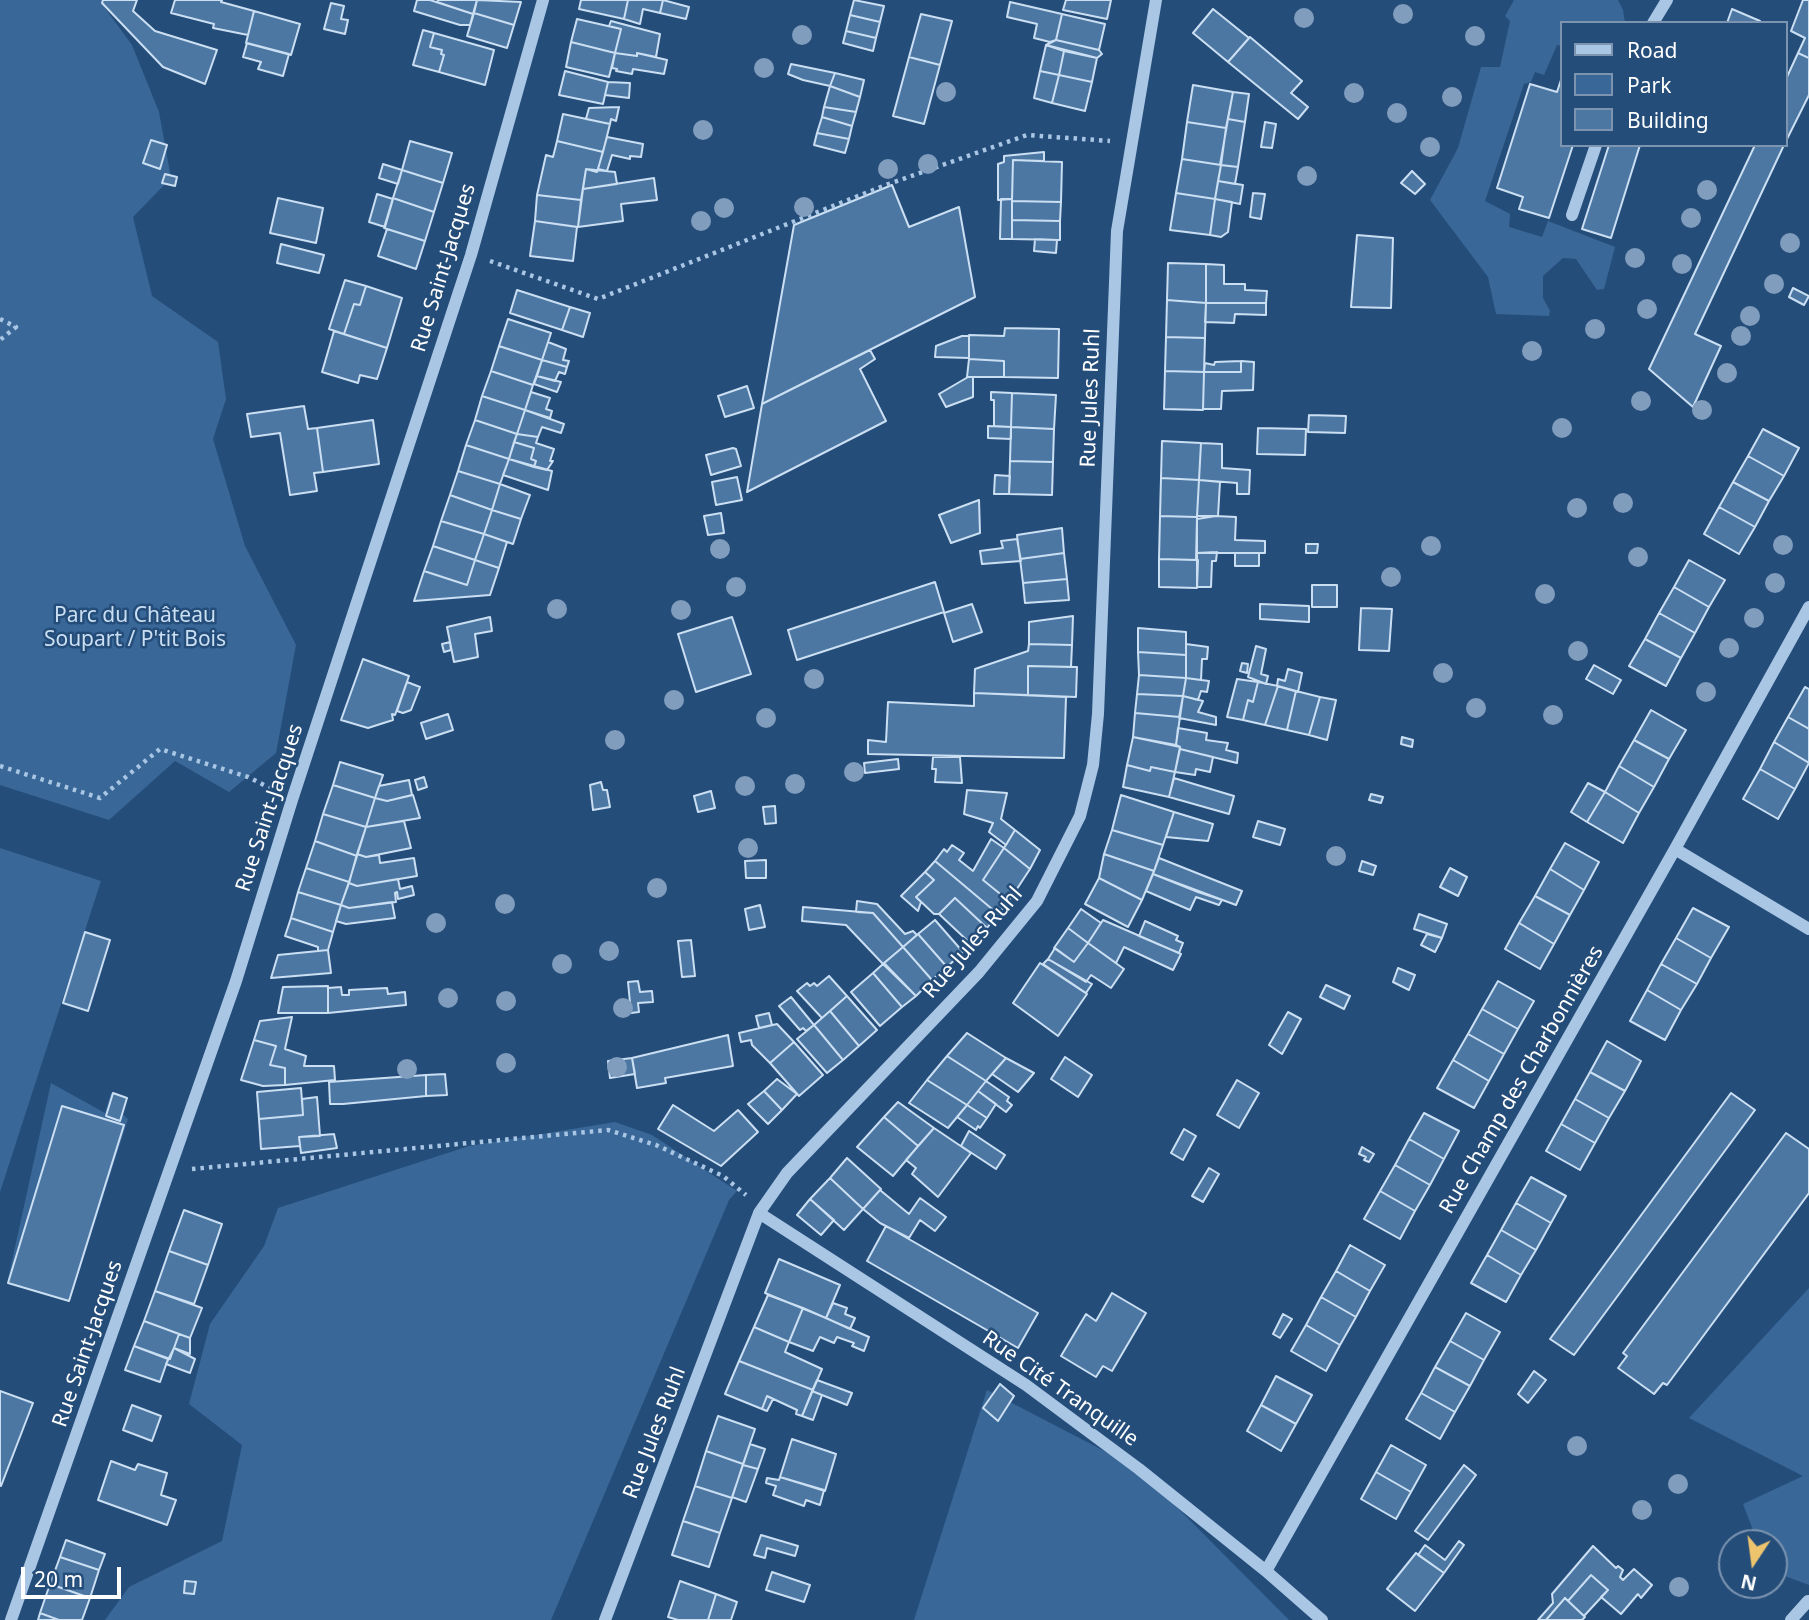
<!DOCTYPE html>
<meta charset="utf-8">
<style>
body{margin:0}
#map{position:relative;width:1809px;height:1620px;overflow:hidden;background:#254d7a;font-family:"Noto Sans",sans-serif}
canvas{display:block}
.legend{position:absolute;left:1560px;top:21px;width:228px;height:126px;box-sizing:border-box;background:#254d7a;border:2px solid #7c94af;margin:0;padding:9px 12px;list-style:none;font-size:21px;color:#fff}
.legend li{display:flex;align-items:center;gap:14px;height:35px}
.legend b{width:35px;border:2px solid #7c94af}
.north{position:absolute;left:1718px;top:1529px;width:70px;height:70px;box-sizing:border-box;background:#254d7a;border:2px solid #7c94af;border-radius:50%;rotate:193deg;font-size:19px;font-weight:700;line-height:28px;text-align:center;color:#fff}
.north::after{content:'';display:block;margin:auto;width:24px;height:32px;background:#edc46d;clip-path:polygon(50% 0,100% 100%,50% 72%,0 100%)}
.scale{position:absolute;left:21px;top:1567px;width:100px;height:32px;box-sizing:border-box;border:4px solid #fff;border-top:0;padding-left:9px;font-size:21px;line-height:24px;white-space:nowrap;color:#fff;-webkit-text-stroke:5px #254d7a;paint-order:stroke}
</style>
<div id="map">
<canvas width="1809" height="1620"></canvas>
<ul class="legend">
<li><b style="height:9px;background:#a9c6e4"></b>Road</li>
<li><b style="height:19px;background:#396798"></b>Park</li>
<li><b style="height:19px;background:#4d77a3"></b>Building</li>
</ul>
<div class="north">N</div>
<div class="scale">20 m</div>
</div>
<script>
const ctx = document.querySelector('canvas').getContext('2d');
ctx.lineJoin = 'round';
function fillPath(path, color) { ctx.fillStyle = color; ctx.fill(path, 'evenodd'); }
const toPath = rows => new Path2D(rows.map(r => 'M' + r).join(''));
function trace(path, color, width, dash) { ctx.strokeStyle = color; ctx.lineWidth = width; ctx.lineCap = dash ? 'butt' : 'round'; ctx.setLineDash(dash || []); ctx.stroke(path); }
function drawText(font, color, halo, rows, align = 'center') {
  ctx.font = font + ' "Noto Sans",sans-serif'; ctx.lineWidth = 5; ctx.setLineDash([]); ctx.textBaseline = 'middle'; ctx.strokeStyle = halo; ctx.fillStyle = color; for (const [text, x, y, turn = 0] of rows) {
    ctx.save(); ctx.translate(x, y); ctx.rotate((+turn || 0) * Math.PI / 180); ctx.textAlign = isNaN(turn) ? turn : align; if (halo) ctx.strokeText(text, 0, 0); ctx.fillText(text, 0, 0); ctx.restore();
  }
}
fillPath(toPath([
 [0,0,103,0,102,4,132,45,159,112,171,178,133,217,152,296,218,342,226,399,213,439,245,546,296,645,276,753,229,792,175,761,109,820,0,785],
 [1514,0,1618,0,1623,10,1625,23,1562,23,1562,46,1557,45,1544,75,1535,72,1531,82,1524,84,1485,201,1510,214,1509,227,1542,237,1548,221,1615,247,1604,289,1597,290,1576,259,1563,258,1543,276,1543,298,1550,311,1549,316,1496,314,1488,277,1430,200,1458,148,1481,67,1500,67,1510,21,1505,16],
 [0,848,101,881,0,1192],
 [51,1083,105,1113,111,1093,126,1098,122,1114,128,1119,70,1300,8,1279],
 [615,1122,652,1135,737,1191,729,1200,551,1620,105,1620,129,1587,222,1541,242,1445,189,1404,210,1324,264,1246,278,1208,469,1146],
 [1809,1288,1809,1585,1774,1572,1774,1543,1758,1543,1743,1504,1803,1476,1689,1418],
 [987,1390,1139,1469,1289,1620,914,1620]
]), '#396798');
const building = toPath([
 [103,0,137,0,133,11,155,31,217,50,205,84,163,67,102,3,103,0],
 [175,0,222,0,221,2,254,11,248,35,213,28,214,24,171,13,175,0],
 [417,0,430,0,473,14,470,25,460,25,414,11,417,0],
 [438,0,477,0,473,14,437,2,438,0],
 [477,0,521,2,514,25,474,13,477,0],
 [581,0,628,0,624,19,579,9,581,0],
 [628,0,663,0,660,13,643,9,640,24,624,19,628,0],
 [663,0,689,7,686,19,660,13,663,0],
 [854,0,884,6,880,22,850,15,854,0],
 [1066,0,1111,0,1107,19,1063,10,1066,0],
 [1803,0,1809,0,1809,58,1798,53,1805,38,1791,31,1803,0],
 [1010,2,1062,14,1056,40,1050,42,1034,38,1037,24,1007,17,1010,2],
 [331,3,344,6,341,19,348,20,345,34,324,29,331,3],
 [1213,9,1249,38,1228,62,1193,33,1213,9],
 [1732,9,1760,21,1759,23,1727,23,1732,9],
 [254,11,300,24,291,55,246,43,254,11],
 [474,13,514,25,507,48,467,36,474,13],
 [921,14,952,21,940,65,909,57,921,14],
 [1062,14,1105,24,1099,50,1056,40,1062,14],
 [850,15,880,22,876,38,846,31,850,15],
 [577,19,621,29,615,53,571,42,577,19],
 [611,21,660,34,656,57,637,53,637,56,615,53,621,29,609,26,611,21],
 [423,30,434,33,430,47,442,50,441,54,444,55,439,72,413,65,423,30],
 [846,31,876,38,873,51,843,43,846,31],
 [434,33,494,50,485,85,439,72,444,55,441,54,442,50,430,47,434,33],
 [1250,37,1302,81,1291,93,1308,107,1298,119,1228,62,1250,37],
 [1056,40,1099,50,1102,54,1097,58,1046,45,1056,40],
 [571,42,615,53,609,77,566,67,571,42],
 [247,43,289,54,283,76,258,69,261,62,243,57,247,43],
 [1046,45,1064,51,1059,75,1040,71,1046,45],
 [1064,51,1097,58,1092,82,1059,75,1064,51],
 [615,53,637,56,637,53,667,60,664,74,633,69,632,74,616,71,617,69,612,68,615,53],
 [1798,53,1809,58,1809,95,1786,141,1786,79,1798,53],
 [909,57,940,65,924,124,893,116,909,57],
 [791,64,835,73,830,86,803,80,788,74,791,64],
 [565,71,608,82,603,104,559,95,565,71],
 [1040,71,1059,75,1052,103,1034,98,1040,71],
 [835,73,864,80,860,97,830,86,835,73],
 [1059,75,1092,82,1085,111,1052,103,1059,75],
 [1561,80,1562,145,1573,145,1549,218,1519,209,1523,197,1497,188,1530,84,1557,92,1561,80],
 [608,82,630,83,629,98,605,95,608,82],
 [1193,85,1233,92,1226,128,1187,122,1193,85],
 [830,86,860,97,856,112,824,107,830,86],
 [1233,92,1249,94,1245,122,1228,119,1233,92],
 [619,107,616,121,611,119,610,124,586,119,589,108,619,107],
 [824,107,856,112,852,126,822,117,824,107],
 [563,114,610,124,603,152,557,141,563,114],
 [822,117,852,126,849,139,817,133,822,117],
 [1228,119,1245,122,1238,167,1220,165,1228,119],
 [1187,122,1226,128,1221,165,1182,159,1187,122],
 [1265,122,1276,124,1272,148,1261,147,1265,122],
 [817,133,849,139,845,153,814,145,817,133],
 [607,137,643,144,641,157,630,156,630,159,612,155,607,171,598,169,607,137],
 [151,140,167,145,160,169,143,163,151,140],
 [410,141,452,153,443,183,402,170,410,141],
 [557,141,603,152,597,172,586,169,581,200,537,195,546,155,553,157,557,141],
 [1609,145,1640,145,1611,238,1582,229,1609,145],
 [1755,145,1784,145,1695,334,1721,346,1693,407,1649,369,1755,145],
 [1044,152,1044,161,1013,160,1012,199,998,200,998,164,1004,162,1004,156,1044,152],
 [1182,159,1221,165,1215,199,1176,193,1182,159],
 [1013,160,1062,162,1061,202,1012,201,1013,160],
 [383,164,402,170,398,184,379,178,383,164],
 [1221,165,1238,167,1235,184,1218,181,1221,165],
 [586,169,615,172,617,184,583,189,586,169],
 [402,170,443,183,434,212,393,198,402,170],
 [1412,171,1425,184,1415,194,1401,183,1412,171],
 [165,174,177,177,175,186,162,183,165,174],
 [654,178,657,200,621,204,623,221,578,227,583,189,654,178],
 [1218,181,1243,185,1240,204,1215,199,1218,181],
 [892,185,909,227,959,207,975,297,762,404,794,225,892,185],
 [1176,193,1215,199,1210,235,1170,230,1176,193],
 [1253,193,1265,194,1261,219,1250,217,1253,193],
 [377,194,393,199,385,227,369,222,377,194],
 [537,195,581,200,578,227,535,221,537,195],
 [278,198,323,208,316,243,270,233,278,198],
 [393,198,434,212,425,241,384,228,393,198],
 [1001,199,1012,199,1012,239,1000,239,1001,199],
 [1215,199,1232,202,1228,232,1221,237,1210,235,1215,199],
 [1012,201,1061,202,1060,221,1012,220,1012,201],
 [1012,220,1060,221,1060,240,1012,239,1012,220],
 [535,221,577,227,573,261,530,256,535,221],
 [387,229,425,241,416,269,378,256,387,229],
 [1357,235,1393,238,1391,308,1351,307,1357,235],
 [1035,239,1057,240,1056,253,1034,251,1035,239],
 [281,244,324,255,319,273,277,263,281,244],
 [1168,263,1206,264,1206,303,1167,300,1168,263],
 [1206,264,1224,265,1224,284,1245,284,1245,290,1267,291,1266,303,1206,303,1206,264],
 [345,280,366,286,360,305,354,304,344,334,329,329,345,280],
 [366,286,402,298,387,348,344,334,354,304,360,305,366,286],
 [1793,288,1809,296,1804,305,1789,297,1793,288],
 [517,290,570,307,562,330,510,313,517,290],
 [1167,300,1206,303,1205,338,1166,337,1167,300],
 [1206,303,1266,303,1266,315,1235,314,1234,323,1205,322,1206,303],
 [570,307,590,313,583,337,562,330,570,307],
 [508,319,551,333,542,360,499,346,508,319],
 [1005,328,1059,329,1058,378,1004,377,1004,361,969,359,969,335,1004,336,1005,328],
 [334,331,387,348,377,379,360,375,358,383,322,372,334,331],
 [962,336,969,336,969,358,935,357,936,346,962,336],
 [1166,337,1205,338,1204,372,1165,371,1166,337],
 [548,342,566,349,563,360,569,361,567,367,542,360,548,342],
 [499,346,542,360,533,385,491,371,499,346],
 [870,350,875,359,860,369,886,421,747,492,762,404,870,350],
 [969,359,1004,361,1004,377,967,377,969,359],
 [542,360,567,367,565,374,559,372,555,381,537,376,542,360],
 [1241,361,1241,372,1204,372,1205,363,1214,365,1215,362,1241,361],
 [1241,361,1254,362,1253,390,1222,391,1221,409,1203,409,1204,372,1241,372,1241,361],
 [491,371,533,385,525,410,482,396,491,371],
 [1165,371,1204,372,1203,410,1164,409,1165,371],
 [537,376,561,382,557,392,534,384,537,376],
 [968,377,973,377,973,397,946,407,939,394,968,377],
 [747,386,754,408,725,417,718,396,747,386],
 [531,392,550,398,546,409,552,411,550,418,525,410,531,392],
 [991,392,1012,393,1011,427,994,426,994,400,991,400,991,392],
 [1012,393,1056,395,1054,429,1011,427,1012,393],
 [482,396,525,410,517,434,475,420,482,396],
 [304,406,308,429,317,428,323,472,314,473,317,491,290,495,280,433,251,437,247,414,304,406],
 [525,410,564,424,561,433,542,427,538,437,517,434,525,410],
 [1309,415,1346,416,1345,433,1308,432,1309,415],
 [373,420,379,464,323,472,317,428,373,420],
 [475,420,517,434,509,459,466,445,475,420],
 [988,426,1011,427,1011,439,988,438,988,426],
 [1011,427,1054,429,1053,462,1010,461,1011,427],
 [1258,428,1306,429,1305,455,1257,454,1258,428],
 [1763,429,1799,448,1784,476,1748,456,1763,429],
 [517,434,538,437,536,443,554,449,550,461,553,461,547,470,534,467,536,461,531,459,534,448,514,442,517,434],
 [1162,441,1201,443,1199,480,1161,478,1162,441],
 [514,442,534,448,531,459,536,461,534,467,509,459,514,442],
 [1201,443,1222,444,1222,468,1250,470,1249,494,1237,494,1237,483,1199,480,1201,443],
 [466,445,509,459,500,484,458,471,466,445],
 [733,448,736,449,741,466,711,475,706,455,733,448],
 [1748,456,1784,476,1769,501,1733,482,1748,456],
 [509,459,552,471,548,490,503,475,509,459],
 [1010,461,1053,462,1052,495,1009,494,1010,461],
 [458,471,500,484,492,510,450,495,458,471],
 [995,475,1010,476,1009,494,994,494,995,475],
 [737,477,742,500,716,505,712,482,737,477],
 [1161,478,1199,480,1197,517,1160,516,1161,478],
 [1199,480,1220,482,1218,516,1197,516,1199,480],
 [1733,482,1769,501,1755,527,1719,507,1733,482],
 [500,484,530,495,521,519,492,510,500,484],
 [450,495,492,510,484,534,441,521,450,495],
 [979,500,980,533,951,543,939,515,979,500],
 [1719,507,1755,527,1739,554,1704,534,1719,507],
 [492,510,521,519,513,544,484,534,492,510],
 [721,513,724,533,708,535,704,516,721,513],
 [1160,516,1197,517,1196,560,1159,559,1160,516],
 [1216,516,1236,517,1235,540,1265,541,1265,553,1197,553,1197,519,1216,516],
 [441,521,484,534,475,560,433,546,441,521],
 [1062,528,1064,553,1020,559,1017,535,1062,528],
 [484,534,507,542,499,568,475,560,484,534],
 [1017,539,1021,561,982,564,980,551,1003,548,1001,541,1017,539],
 [1306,544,1318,544,1317,553,1306,553,1306,544],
 [433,546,475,560,467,585,424,571,433,546],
 [1217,552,1216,561,1212,561,1211,587,1197,587,1197,553,1217,552],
 [1064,553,1067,579,1023,583,1020,559,1064,553],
 [1235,553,1259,553,1259,566,1235,566,1235,553],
 [1159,559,1198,560,1197,588,1159,587,1159,559],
 [475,560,499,568,490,595,414,601,424,571,467,585,475,560],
 [1689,560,1725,580,1709,607,1674,587,1689,560],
 [1067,579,1069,600,1025,603,1023,583,1067,579],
 [935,582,944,612,797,660,788,630,935,582],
 [1312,585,1337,585,1337,607,1312,607,1312,585],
 [1674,587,1709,607,1695,633,1659,613,1674,587],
 [972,604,982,632,953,642,944,613,972,604],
 [1260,604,1309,606,1309,622,1260,619,1260,604],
 [1361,608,1392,609,1389,651,1359,650,1361,608],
 [1659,613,1695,633,1681,658,1645,639,1659,613],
 [1073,616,1072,645,1029,644,1029,622,1073,616],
 [490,617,492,631,475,634,478,657,454,662,447,627,490,617],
 [732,617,751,674,696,692,678,634,732,617],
 [1138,628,1186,632,1186,655,1138,652,1138,628],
 [1645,639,1681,658,1666,686,1629,666,1645,639],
 [450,642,451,650,444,652,442,644,450,642],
 [1029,644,1072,645,1071,667,1028,666,1028,695,974,693,975,669,1028,651,1029,644],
 [1186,644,1208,647,1207,659,1202,659,1201,680,1186,678,1186,644],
 [1256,646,1266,649,1261,674,1268,676,1266,684,1248,677,1256,646],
 [1138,652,1186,655,1186,678,1139,675,1138,652],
 [363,659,409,676,395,715,392,714,393,720,368,728,341,720,363,659],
 [1242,663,1248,664,1247,673,1240,671,1242,663],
 [1594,665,1621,680,1613,694,1586,679,1594,665],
 [1028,666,1077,667,1076,697,1028,695,1028,666],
 [1288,669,1302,673,1298,692,1277,686,1278,679,1285,681,1288,669],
 [1139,675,1186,678,1183,696,1137,694,1139,675],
 [1186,678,1209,681,1207,692,1201,691,1198,700,1183,696,1186,678],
 [1237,679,1258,682,1253,702,1248,700,1243,720,1227,717,1237,679],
 [407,682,420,687,411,710,403,713,397,711,407,682],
 [1258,682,1278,686,1265,725,1243,720,1248,700,1253,702,1258,682],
 [1278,686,1296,691,1287,730,1265,725,1278,686],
 [1805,687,1809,689,1809,729,1788,717,1805,687],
 [1296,691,1320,697,1309,735,1287,730,1296,691],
 [974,693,1066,697,1064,758,868,754,868,740,886,742,888,702,974,706,974,693],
 [1137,694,1183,696,1180,717,1135,713,1137,694],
 [1183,696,1203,701,1198,712,1216,717,1216,725,1179,718,1183,696],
 [1320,697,1336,700,1327,740,1309,735,1320,697],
 [1651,710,1686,730,1669,759,1634,740,1651,710],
 [1135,713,1180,717,1176,745,1133,737,1135,713],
 [448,714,453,730,426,739,421,723,448,714],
 [1788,717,1809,729,1809,763,1774,742,1788,717],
 [1178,728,1207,733,1206,740,1228,743,1226,750,1238,753,1237,763,1180,749,1180,747,1176,745,1178,728],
 [1133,737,1180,747,1175,772,1151,767,1150,771,1127,765,1133,737],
 [1402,737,1413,740,1412,747,1401,744,1402,737],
 [1634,740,1669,759,1654,787,1619,766,1634,740],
 [1774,742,1809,763,1795,789,1760,769,1774,742],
 [1180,749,1213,757,1210,772,1196,769,1195,775,1175,772,1180,749],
 [933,757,960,757,962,783,935,782,936,769,932,769,933,757],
 [898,759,899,769,865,773,864,763,898,759],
 [340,762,383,775,375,798,333,785,340,762],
 [1127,765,1150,771,1151,767,1175,772,1169,797,1123,787,1127,765],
 [1619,766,1654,787,1639,813,1605,792,1619,766],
 [1760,769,1795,789,1778,819,1743,799,1760,769],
 [424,777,427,787,418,790,415,780,424,777],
 [1174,778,1234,796,1229,814,1169,797,1174,778],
 [409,780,412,795,387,801,375,798,379,786,409,780],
 [601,782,603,790,607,790,610,807,593,810,590,785,601,782],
 [1588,783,1605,792,1587,822,1571,812,1588,783],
 [333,785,375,798,366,827,323,814,333,785],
 [967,790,1007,793,1001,819,1015,830,1006,845,989,832,993,823,964,814,967,790],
 [711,791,715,808,698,812,694,796,711,791],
 [1605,792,1639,813,1623,843,1587,822,1605,792],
 [1371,794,1383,797,1381,803,1369,800,1371,794],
 [413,795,420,818,366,827,375,798,387,801,413,795],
 [1121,795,1174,812,1163,845,1112,830,1121,795],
 [775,806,776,823,765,824,763,807,775,806],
 [1174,812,1213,824,1208,841,1166,837,1174,812],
 [323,814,366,827,357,856,315,841,323,814],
 [404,821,411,848,366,857,357,854,366,827,404,821],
 [1258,821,1285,829,1280,845,1253,837,1258,821],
 [1015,830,1040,850,1030,869,1004,848,1015,830],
 [1112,830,1163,845,1154,871,1104,854,1112,830],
 [991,839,1004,848,983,880,1009,901,998,914,935,861,944,849,947,852,952,845,964,853,959,860,973,871,991,839],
 [315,841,357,856,349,882,306,868,315,841],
 [1565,843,1599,862,1584,890,1550,869,1565,843],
 [1004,848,1030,869,1009,901,983,880,1004,848],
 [357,854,366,857,379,855,380,863,414,858,417,876,357,886,349,883,357,854],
 [1104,854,1154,871,1142,900,1099,878,1104,854],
 [1159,858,1242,891,1236,905,1153,874,1159,858],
 [766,860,766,878,746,878,745,861,766,860],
 [935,861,998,914,987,928,955,898,939,914,934,914,916,897,934,880,925,872,935,861],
 [1362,861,1376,866,1373,875,1359,871,1362,861],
 [306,868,349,882,341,905,298,892,306,868],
 [1450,868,1467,877,1458,896,1440,887,1450,868],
 [1550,869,1584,890,1570,915,1535,896,1550,869],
 [925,872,934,880,916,897,921,902,918,911,901,896,925,872],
 [1153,874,1198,892,1222,900,1219,905,1196,897,1190,910,1146,891,1153,874],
 [1099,878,1142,900,1128,927,1085,904,1099,878],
 [398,879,400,889,412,886,414,895,398,899,397,892,395,893,396,902,349,908,341,905,349,883,357,886,398,879],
 [298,892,341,905,333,932,291,918,298,892],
 [1535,896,1570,915,1554,944,1519,923,1535,896],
 [955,898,987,928,971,944,939,914,955,898],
 [857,901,877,904,905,934,913,931,917,935,903,947,873,913,856,912,857,901],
 [392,902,395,918,346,924,336,921,341,905,349,908,392,902],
 [760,905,765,927,749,930,745,909,760,905],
 [803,907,873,913,903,947,883,964,846,925,802,921,803,907],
 [1693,908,1729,927,1711,958,1676,938,1693,908],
 [1081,909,1101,923,1088,943,1068,928,1081,909],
 [1419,914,1447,924,1442,938,1414,929,1419,914],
 [291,918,333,932,328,950,318,951,318,947,285,936,291,918],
 [935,920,963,952,947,967,918,934,935,920],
 [1103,920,1181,954,1173,970,1124,947,1116,963,1088,943,1103,920],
 [1145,921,1178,936,1176,940,1183,943,1179,953,1139,936,1145,921],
 [1519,923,1554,944,1540,969,1505,949,1519,923],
 [1068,928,1088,943,1074,962,1054,948,1068,928],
 [85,932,110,940,88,1011,63,1003,85,932],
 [918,934,947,967,932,980,903,947,918,934],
 [1427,934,1442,938,1435,952,1421,945,1427,934],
 [1676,938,1711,958,1697,984,1661,964,1676,938],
 [691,940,695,976,682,977,678,941,691,940],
 [1088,943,1124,969,1111,988,1091,975,1086,982,1048,959,1055,948,1074,962,1088,943],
 [903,947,932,980,916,996,884,963,903,947],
 [328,950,331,973,271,978,278,955,328,950],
 [1048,959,1092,984,1086,993,1043,964,1048,959],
 [1040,963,1087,994,1058,1036,1013,1003,1040,963],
 [883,964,916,996,902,1007,873,973,883,964],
 [1661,964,1697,984,1681,1010,1647,990,1661,964],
 [1398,968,1415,975,1409,990,1393,982,1398,968],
 [873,973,902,1007,880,1026,851,992,873,973],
 [829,976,847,996,822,1018,797,991,807,983,810,986,814,983,817,986,829,976],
 [638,981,640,992,652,991,653,1002,638,1003,639,1012,631,1013,628,982,638,981],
 [1498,981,1534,1001,1518,1029,1482,1009,1498,981],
 [1326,985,1350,996,1344,1009,1320,997,1326,985],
 [328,986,328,1013,278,1013,283,987,328,986],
 [341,987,342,995,349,995,349,990,387,988,388,994,405,992,406,1005,328,1013,328,988,341,987],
 [1647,990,1681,1010,1665,1040,1630,1021,1647,990],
 [847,996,877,1030,859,1046,830,1011,847,996],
 [791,997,814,1025,806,1031,803,1028,800,1030,779,1006,791,997],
 [1482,1009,1518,1029,1504,1054,1468,1034,1482,1009],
 [830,1011,859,1046,843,1060,814,1025,830,1011],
 [1288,1012,1301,1019,1282,1054,1269,1045,1288,1012],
 [769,1013,772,1025,759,1028,756,1016,769,1013],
 [292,1017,285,1049,306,1056,304,1066,334,1066,335,1080,285,1085,285,1068,270,1065,276,1046,254,1040,260,1021,292,1017],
 [777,1024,794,1042,770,1063,752,1045,751,1040,741,1042,739,1033,777,1024],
 [814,1025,843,1060,827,1073,797,1039,814,1025],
 [967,1033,1006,1058,986,1081,947,1056,967,1033],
 [1468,1034,1504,1054,1489,1081,1453,1060,1468,1034],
 [728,1035,733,1066,665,1078,666,1083,637,1088,632,1058,728,1035],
 [254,1040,276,1046,270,1065,285,1068,285,1085,263,1086,241,1080,254,1040],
 [1607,1041,1641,1061,1625,1091,1590,1072,1607,1041],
 [794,1042,823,1075,799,1096,770,1063,794,1042],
 [947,1056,986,1081,967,1105,927,1080,947,1056],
 [1065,1057,1092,1075,1078,1097,1051,1079,1065,1057],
 [632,1058,635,1074,610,1078,608,1061,632,1058],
 [1006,1058,1034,1073,1018,1092,992,1074,1006,1058],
 [1453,1060,1489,1081,1474,1108,1437,1088,1453,1060],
 [1590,1072,1625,1091,1609,1118,1575,1099,1590,1072],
 [445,1074,447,1095,426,1096,426,1075,445,1074],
 [426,1075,426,1096,343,1104,330,1104,329,1082,426,1075],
 [777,1079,797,1094,782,1110,764,1091,777,1079],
 [927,1080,967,1105,948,1128,909,1103,927,1080],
 [1237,1080,1259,1093,1239,1128,1217,1115,1237,1080],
 [986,1081,1009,1097,1007,1101,1012,1105,1006,1112,978,1091,986,1081],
 [301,1088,303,1115,259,1119,257,1092,301,1088],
 [764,1091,782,1110,768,1124,748,1104,764,1091],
 [978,1091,996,1104,987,1118,967,1105,978,1091],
 [113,1093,127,1098,120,1121,106,1116,113,1093],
 [1731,1093,1755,1110,1574,1355,1550,1339,1731,1093],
 [317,1097,320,1136,299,1137,300,1146,261,1149,259,1119,303,1115,302,1099,317,1097],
 [1575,1099,1609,1118,1595,1143,1561,1124,1575,1099],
 [898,1102,934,1128,918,1146,884,1117,898,1102],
 [673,1105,714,1131,738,1110,758,1132,721,1166,658,1129,673,1105],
 [967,1105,987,1118,980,1128,978,1126,976,1130,957,1117,967,1105],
 [62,1106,124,1125,69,1301,8,1283,62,1106],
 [1424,1113,1459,1131,1444,1159,1409,1139,1424,1113],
 [884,1117,918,1146,893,1176,857,1147,884,1117],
 [1561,1124,1595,1143,1580,1170,1546,1151,1561,1124],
 [934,1128,971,1153,938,1197,912,1174,916,1168,906,1160,934,1128],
 [1184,1129,1196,1136,1183,1160,1171,1153,1184,1129],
 [969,1131,1005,1155,996,1169,961,1146,969,1131],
 [1786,1133,1809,1149,1809,1193,1667,1385,1663,1383,1654,1394,1618,1368,1627,1356,1623,1353,1786,1133],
 [334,1134,337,1148,301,1153,299,1137,334,1134],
 [1409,1139,1444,1159,1430,1185,1395,1165,1409,1139],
 [1362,1147,1374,1154,1369,1162,1364,1160,1366,1157,1359,1154,1362,1147],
 [847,1158,881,1189,863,1209,830,1178,847,1158],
 [1395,1165,1430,1185,1415,1211,1380,1191,1395,1165],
 [1209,1168,1219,1174,1203,1202,1192,1196,1209,1168],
 [1531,1177,1566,1196,1551,1223,1516,1203,1531,1177],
 [830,1178,863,1209,844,1230,810,1199,830,1178],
 [880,1190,909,1214,920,1198,946,1217,935,1231,920,1220,909,1238,880,1223,863,1209,880,1190],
 [1380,1191,1415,1211,1400,1239,1364,1219,1380,1191],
 [810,1199,834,1220,821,1235,797,1215,810,1199],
 [1516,1203,1551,1223,1536,1250,1501,1230,1516,1203],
 [184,1210,222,1224,208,1265,169,1251,184,1210],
 [886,1226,1038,1313,1018,1348,867,1261,886,1226],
 [1501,1230,1536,1250,1521,1275,1487,1255,1501,1230],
 [1350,1245,1385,1265,1370,1291,1336,1271,1350,1245],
 [169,1251,208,1265,194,1304,155,1291,169,1251],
 [1487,1255,1521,1275,1506,1302,1471,1283,1487,1255],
 [779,1259,840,1285,826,1318,765,1293,779,1259],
 [1336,1271,1370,1291,1356,1317,1321,1297,1336,1271],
 [155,1291,202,1308,190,1338,144,1321,155,1291],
 [1112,1293,1146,1313,1112,1371,1103,1366,1096,1377,1061,1356,1086,1314,1096,1321,1112,1293],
 [768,1295,803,1308,789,1342,754,1327,768,1295],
 [1321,1297,1356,1317,1340,1345,1306,1325,1321,1297],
 [833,1303,847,1308,845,1314,855,1318,850,1329,826,1318,833,1303],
 [803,1308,869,1337,864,1351,852,1346,854,1343,837,1337,834,1343,820,1337,813,1351,789,1342,803,1308],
 [1466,1313,1500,1332,1484,1360,1450,1341,1466,1313],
 [1283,1314,1292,1319,1280,1338,1273,1334,1283,1314],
 [144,1321,179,1334,170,1359,134,1346,144,1321],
 [1306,1325,1340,1345,1326,1371,1291,1351,1306,1325],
 [754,1327,789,1342,785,1352,822,1369,813,1390,739,1361,754,1327],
 [179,1334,190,1338,190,1354,174,1348,179,1334],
 [1450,1341,1484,1360,1470,1386,1435,1367,1450,1341],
 [134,1346,168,1359,160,1382,125,1370,134,1346],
 [174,1348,195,1359,190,1373,166,1364,174,1348],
 [739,1361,813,1390,802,1416,796,1414,797,1410,767,1396,762,1409,725,1394,739,1361],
 [1435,1367,1470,1386,1455,1412,1421,1393,1435,1367],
 [1534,1371,1546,1380,1528,1403,1518,1394,1534,1371],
 [1276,1376,1312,1395,1296,1424,1261,1405,1276,1376],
 [817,1380,852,1393,847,1405,812,1391,817,1380],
 [1000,1384,1014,1396,998,1421,983,1408,1000,1384],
 [0,1391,33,1403,1,1486,0,1485,0,1391],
 [812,1391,822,1395,813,1420,802,1416,812,1391],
 [1421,1393,1455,1412,1440,1439,1406,1419,1421,1393],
 [767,1396,773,1399,767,1411,762,1409,767,1396],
 [132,1405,161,1416,152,1441,123,1430,132,1405],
 [1261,1405,1296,1424,1281,1451,1247,1431,1261,1405],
 [718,1416,755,1429,743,1464,706,1451,718,1416],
 [792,1439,836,1454,825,1491,780,1477,792,1439],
 [750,1444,765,1449,758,1469,743,1465,750,1444],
 [1391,1445,1426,1465,1411,1492,1376,1472,1391,1445],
 [706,1451,743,1464,732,1498,695,1486,706,1451],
 [111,1461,135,1470,138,1464,167,1473,161,1495,176,1500,167,1525,98,1500,111,1461],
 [743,1465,758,1469,746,1502,732,1497,743,1465],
 [1464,1465,1476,1475,1428,1540,1415,1531,1464,1465],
 [1376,1472,1411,1492,1396,1519,1361,1499,1376,1472],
 [780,1477,824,1490,820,1505,806,1500,804,1506,773,1495,776,1486,766,1483,767,1478,779,1480,780,1477],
 [695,1486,732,1498,720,1533,683,1521,695,1486],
 [683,1521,720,1533,709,1567,672,1555,683,1521],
 [761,1535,798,1546,795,1556,767,1548,765,1558,754,1555,761,1535],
 [66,1540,105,1554,99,1570,60,1557,66,1540],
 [1459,1541,1464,1545,1444,1573,1418,1555,1425,1545,1445,1560,1459,1541],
 [1593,1546,1616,1568,1618,1566,1623,1570,1620,1577,1623,1580,1634,1569,1652,1585,1641,1598,1638,1594,1621,1614,1601,1597,1608,1590,1591,1575,1568,1601,1565,1598,1546,1620,1538,1620,1553,1603,1552,1594,1593,1546],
 [1416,1553,1444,1573,1415,1611,1387,1589,1416,1553],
 [60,1557,99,1570,90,1598,50,1584,60,1557],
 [772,1572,810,1585,804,1602,766,1590,772,1572],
 [1591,1575,1608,1590,1584,1616,1568,1601,1591,1575],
 [185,1581,196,1582,194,1594,184,1593,185,1581],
 [680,1581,716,1594,708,1620,678,1620,668,1617,680,1581],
 [50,1584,90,1598,82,1620,59,1620,40,1613,50,1584],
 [716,1594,737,1602,731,1620,708,1620,716,1594],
 [1565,1598,1585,1617,1582,1620,1546,1620,1565,1598],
 [40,1613,59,1620,38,1620,40,1613]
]);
fillPath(building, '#4d77a3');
trace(building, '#cbdff3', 2);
trace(toPath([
 [490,261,598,299,886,185,1027,135,1110,141],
 [0,319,16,327,0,340],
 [0,766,100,798,160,749,248,777,274,790],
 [192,1169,608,1130,656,1145,723,1176,746,1195]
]), '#a9c6e4', 4.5, [3.5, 5]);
trace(toPath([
 [1653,23,1667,0],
 [1572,215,1596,145],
 [1675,849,1809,929],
 [759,1213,1026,1385,1139,1469,1266,1571,1322,1620],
 [1266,1571,1675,849,1809,607],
 [11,1620,236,981,292,800,471,255,543,0],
 [605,1620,759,1213,787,1173,979,972,1037,901,1080,816,1093,765,1098,714,1117,231,1156,0],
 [1791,1620,1808,1601]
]), '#a9c6e4', 12);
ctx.fillStyle = '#809dbd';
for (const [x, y] of [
 [1403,14],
 [1304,18],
 [802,35],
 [1475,36],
 [764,68],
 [946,92],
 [1354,93],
 [1452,97],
 [1397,113],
 [703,130],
 [1430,147],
 [928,164],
 [888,169],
 [1307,176],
 [1707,190],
 [804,207],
 [724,208],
 [1691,218],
 [701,221],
 [1790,243],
 [1635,258],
 [1682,264],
 [1774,284],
 [1647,309],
 [1750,316],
 [1595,329],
 [1741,336],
 [1532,351],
 [1727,373],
 [1641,401],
 [1702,410],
 [1562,428],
 [1623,503],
 [1577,508],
 [1783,545],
 [1431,546],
 [720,549],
 [1638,557],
 [1391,577],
 [1775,583],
 [736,587],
 [1545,594],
 [557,609],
 [681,610],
 [1754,618],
 [1729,648],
 [1578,651],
 [1443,673],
 [814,679],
 [1706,692],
 [674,700],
 [1476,708],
 [1553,715],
 [766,718],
 [615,740],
 [854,772],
 [795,784],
 [745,786],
 [748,848],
 [1336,856],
 [657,888],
 [505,904],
 [436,923],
 [609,951],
 [562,964],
 [448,998],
 [506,1001],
 [623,1008],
 [506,1063],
 [617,1067],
 [407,1069],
 [1577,1446],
 [1678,1484],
 [1642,1510],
 [1679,1587]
]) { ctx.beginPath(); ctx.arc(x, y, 10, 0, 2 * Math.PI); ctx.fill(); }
drawText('21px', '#fff', '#254d7a', [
 ["Rue Saint-Jacques",444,268,-73],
 ["Rue Jules Ruhl",1091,398,-88],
 ["Rue Saint-Jacques",270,808,-72],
 ["Rue Jules Ruhl",973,943,-49],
 ["Rue Champ des Charbonnières",1522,1080,-60],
 ["Rue Saint-Jacques",88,1344,-71],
 ["Rue Cité Tranquille",1060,1389,35],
 ["Rue Jules Ruhl",655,1433,-69]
]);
drawText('21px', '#cbdff3', '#254d7a', [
 ["Parc du Château",135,616],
 ["Soupart / P'tit Bois",135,640]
]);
</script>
